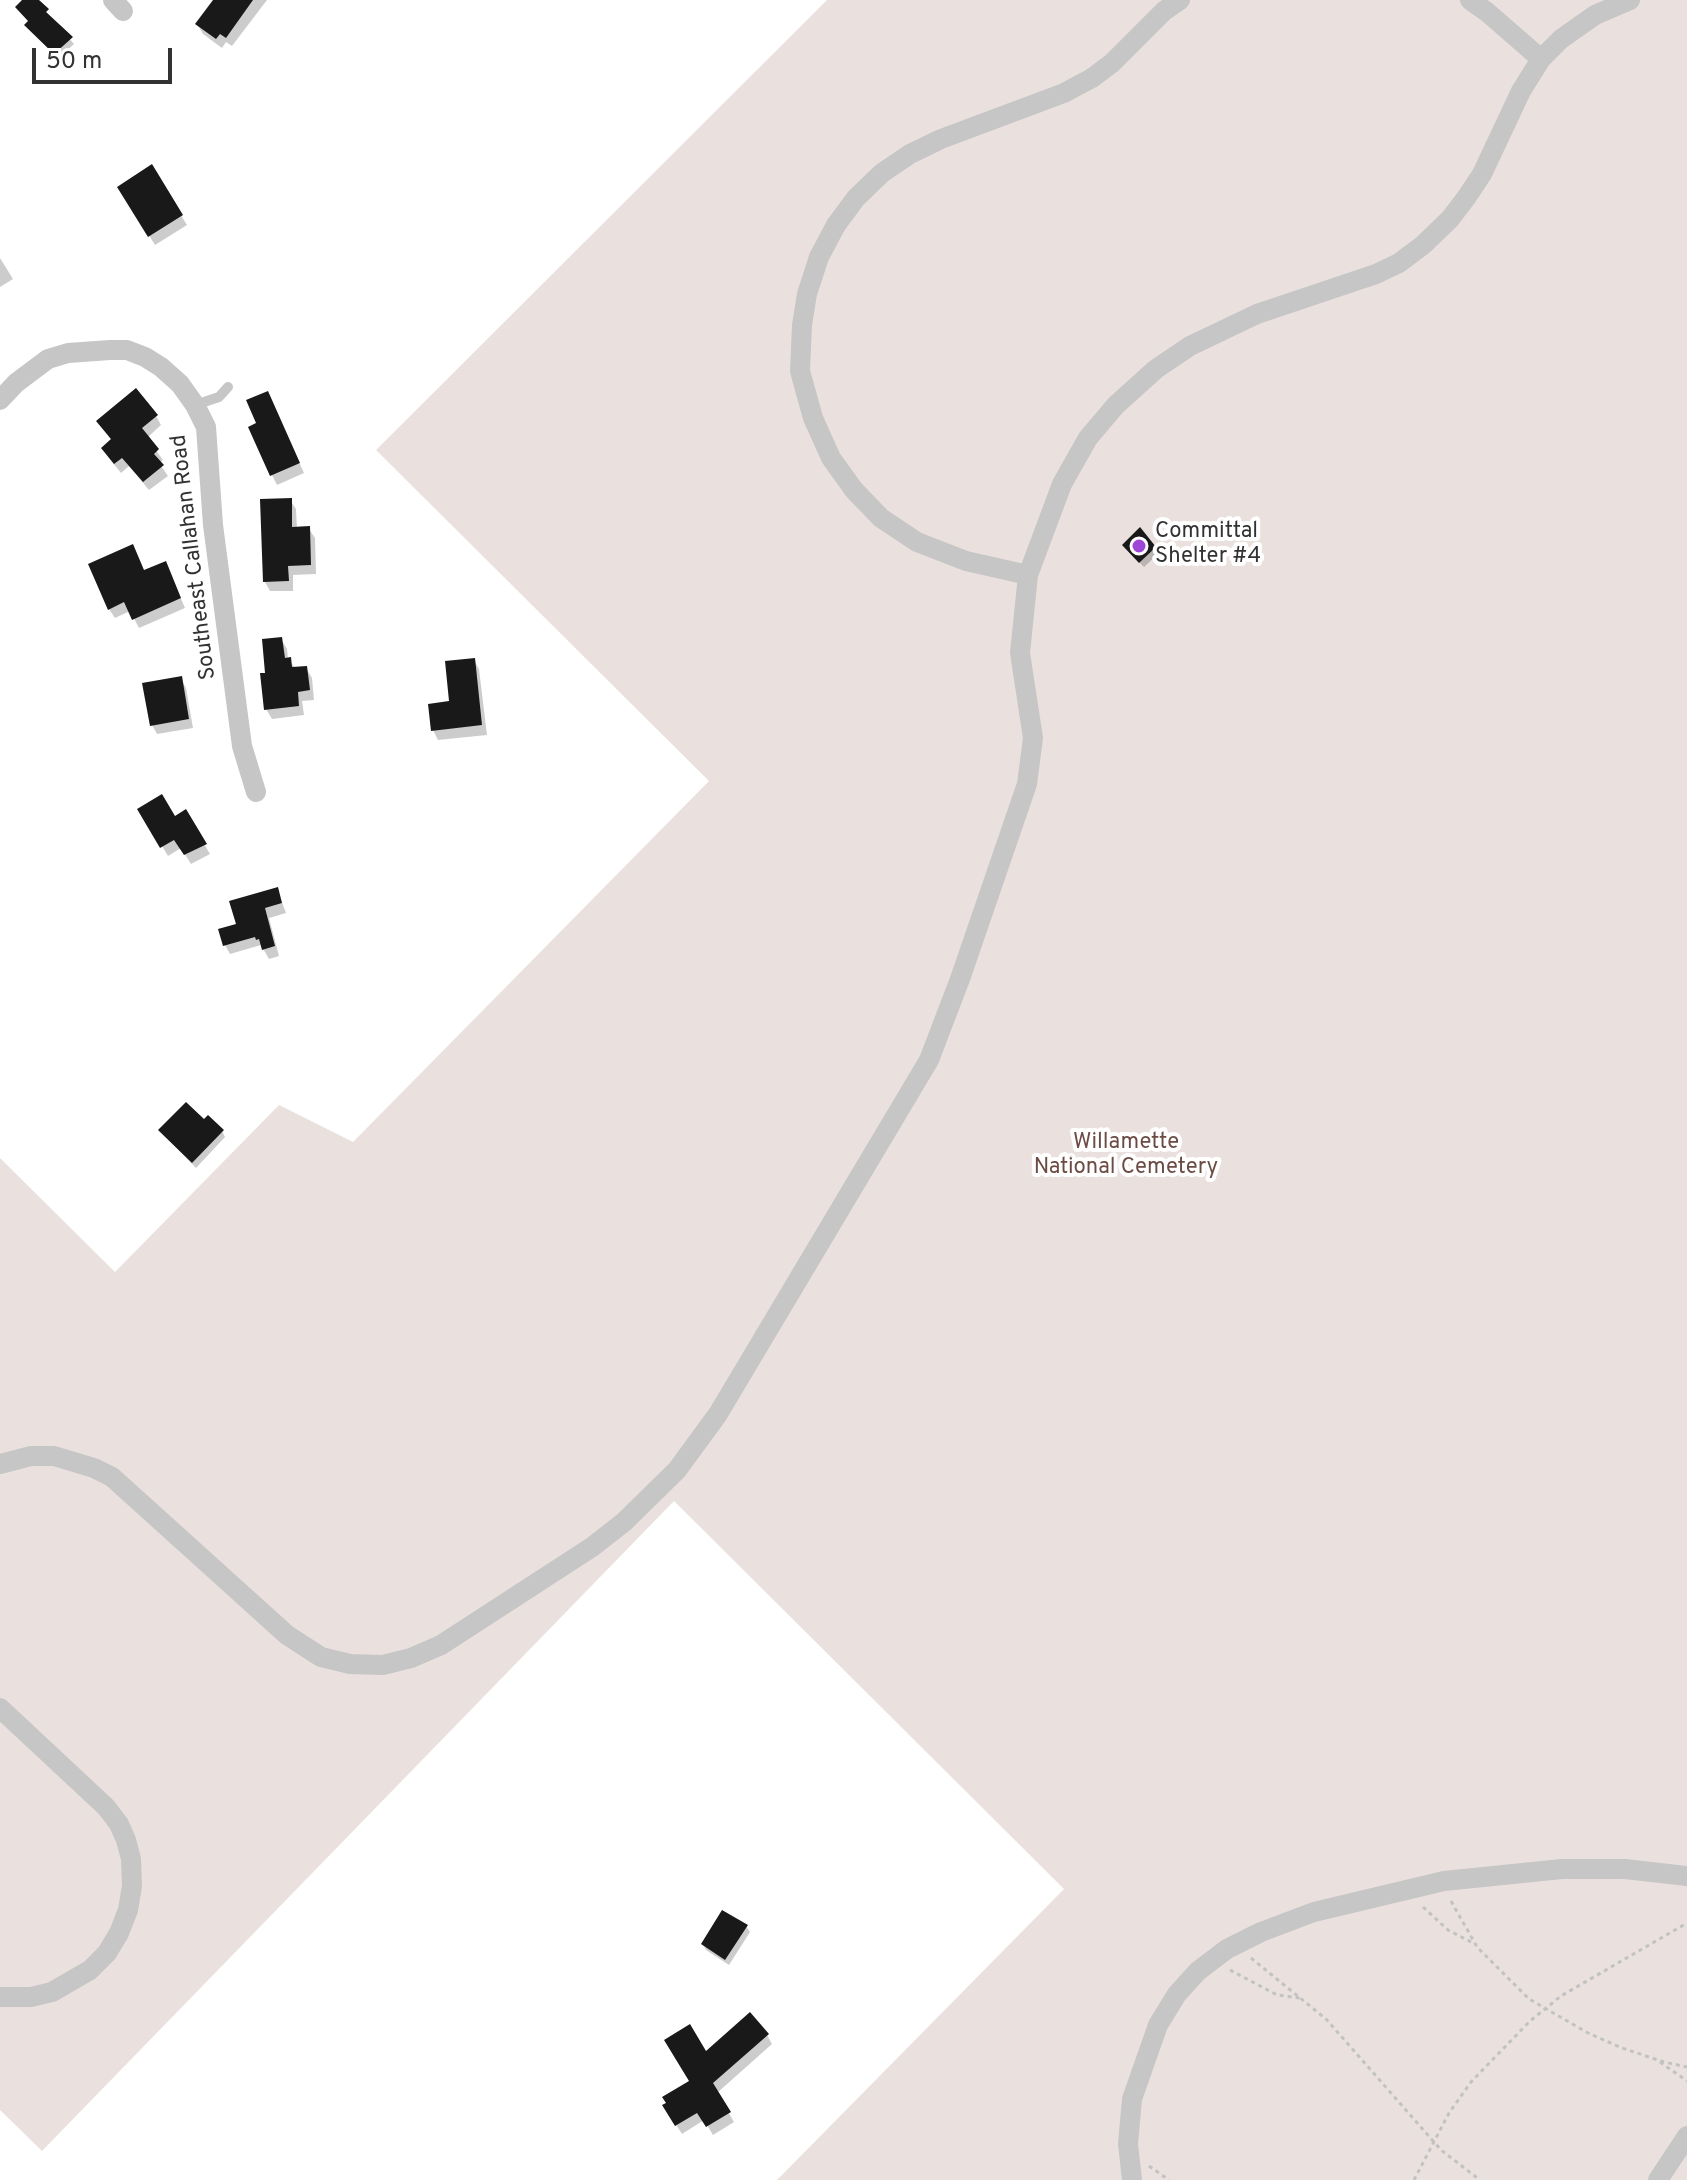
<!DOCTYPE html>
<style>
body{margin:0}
#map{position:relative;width:1687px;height:2180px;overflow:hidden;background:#fff;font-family:Overpass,sans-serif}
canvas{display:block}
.scale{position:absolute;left:32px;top:48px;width:140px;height:36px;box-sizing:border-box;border:4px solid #323232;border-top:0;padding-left:10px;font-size:24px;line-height:28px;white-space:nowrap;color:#323232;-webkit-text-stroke:6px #fff;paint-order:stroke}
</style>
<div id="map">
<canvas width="1687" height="2180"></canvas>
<div class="scale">50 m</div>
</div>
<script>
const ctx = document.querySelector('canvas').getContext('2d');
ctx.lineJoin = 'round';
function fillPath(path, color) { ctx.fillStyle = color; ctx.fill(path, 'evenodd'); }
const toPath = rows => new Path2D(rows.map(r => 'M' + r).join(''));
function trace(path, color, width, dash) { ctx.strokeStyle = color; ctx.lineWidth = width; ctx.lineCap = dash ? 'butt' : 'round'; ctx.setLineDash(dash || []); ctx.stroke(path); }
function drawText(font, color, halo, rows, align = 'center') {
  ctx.font = font + ' Overpass,sans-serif'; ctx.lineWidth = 8; ctx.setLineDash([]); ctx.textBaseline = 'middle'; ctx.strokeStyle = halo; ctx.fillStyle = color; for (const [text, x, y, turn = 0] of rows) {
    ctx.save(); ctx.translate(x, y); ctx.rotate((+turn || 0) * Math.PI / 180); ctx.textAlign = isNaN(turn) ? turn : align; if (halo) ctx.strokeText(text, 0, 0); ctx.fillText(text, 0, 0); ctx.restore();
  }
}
fillPath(toPath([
 [827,0,1687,0,1687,2180,777,2180,1064,1889,674,1501,42,2151,0,2110,0,1158,115,1272,279,1105,353,1142,709,781,376,450]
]), '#eae1df');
fillPath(toPath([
 [25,0,36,0,74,44,58,59,26,25,30,22,17,7],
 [215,0,267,0,232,46,226,42,222,48,203,34,197,24],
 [151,167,187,225,155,245,119,187],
 [0,258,13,279,0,287],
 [272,403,304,473,277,485,272,475,259,424],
 [156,416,161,425,147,438,163,460,159,463,168,476,149,490,129,466,121,473,109,458,103,448,112,441,98,422],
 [290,500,296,509,297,529,309,529,315,538,316,574,293,575,293,591,270,591,265,582],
 [1154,548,1158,554,1144,567,1128,551],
 [170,573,185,608,139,628,130,611,115,618,109,609],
 [281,639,287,649,288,659,296,669,306,668,312,678,314,700,302,701,304,715,272,719,266,709,267,674],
 [474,660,479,669,487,735,438,740,433,730],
 [180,678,186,688,193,728,157,734,152,725],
 [140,809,174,819,185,812,210,854,191,864,181,848,168,856],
 [277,889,286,913,269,918,279,956,269,959,261,945,230,954,225,945,238,925],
 [204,1122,222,1131,225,1137,196,1168,160,1131],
 [746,1926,750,1932,729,1965,706,1950,703,1944],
 [767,2035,772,2044,717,2093,734,2122,713,2135,704,2120,682,2134,664,2106,691,2082,706,2054]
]), '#0003');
fillPath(toPath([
 [22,0,39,0,49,9,46,12,73,37,54,54,24,25,28,21,15,7],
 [213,0,253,0,226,38,220,34,216,39,195,24],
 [152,164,183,215,148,237,117,187],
 [136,388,158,415,142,428,159,449,154,454,164,465,143,482,122,458,114,464,101,448,111,439,96,421],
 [268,391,300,463,270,476,248,427,256,423,246,400],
 [292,498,292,527,310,526,311,565,288,566,289,581,263,582,260,499],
 [1140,527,1156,547,1139,563,1122,545],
 [133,544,144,570,166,561,181,598,132,620,124,602,108,610,88,564],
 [282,637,285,658,291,657,292,667,307,666,310,690,298,692,299,706,264,710,260,673,265,673,262,639],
 [475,658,482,725,431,731,428,704,449,701,445,661],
 [182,676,189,719,150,726,142,683],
 [162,794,175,816,186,809,207,844,184,855,174,840,160,848,137,809],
 [278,887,282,903,265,908,275,946,262,950,259,939,256,940,255,937,223,946,218,929,236,924,229,901],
 [186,1102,204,1119,208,1115,224,1130,192,1163,158,1130],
 [722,1910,748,1925,725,1960,701,1944],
 [750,2012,769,2034,713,2083,731,2112,706,2127,697,2113,675,2126,662,2105,666,2103,662,2097,689,2081,664,2040,690,2024,706,2051]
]), '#191919');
trace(toPath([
 [1451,1901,1477,1947,1529,1999,1588,2033,1622,2048,1664,2062,1687,2067],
 [1423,1907,1448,1930,1471,1942],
 [1251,1958,1326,2019,1441,2150,1480,2180],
 [1230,1970,1277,1995,1300,1998],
 [1660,2062,1687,2081],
 [1149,2166,1169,2180],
 [1414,2180,1449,2113,1471,2082,1530,2021,1561,1996,1687,1923]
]), '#c2c2c2', 3, [4, 4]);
trace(toPath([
 [195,405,219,397,228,387]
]), '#c6c6c6', 10);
trace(toPath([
 [113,0,123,11],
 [1470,0,1487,12,1541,59],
 [0,400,16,383,48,359,68,353,110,350,127,350,145,357,161,367,180,384,195,405,206,427,213,525,242,746,256,792],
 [1028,575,966,561,917,542,881,518,854,490,831,458,813,418,800,371,802,325,807,294,819,257,836,225,856,198,882,173,910,154,941,139,1064,93,1092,78,1112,63,1164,11,1180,0],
 [0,1464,31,1456,54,1456,94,1468,112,1477,287,1635,321,1657,350,1664,383,1665,411,1658,441,1645,592,1547,624,1522,677,1470,718,1414,929,1060,960,979,1027,784,1033,738,1020,653,1028,575,1062,484,1088,438,1116,405,1156,369,1190,346,1257,314,1376,274,1399,263,1423,245,1450,219,1466,198,1482,174,1521,91,1541,59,1561,39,1595,15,1630,0],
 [0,1708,106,1807,119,1824,126,1840,131,1859,132,1886,128,1910,119,1933,107,1953,90,1970,52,1992,31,1997,0,1997],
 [1132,2180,1128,2144,1132,2099,1158,2025,1177,1994,1198,1971,1227,1949,1261,1932,1314,1912,1444,1881,1562,1869,1625,1869,1687,1876],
 [1658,2180,1687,2136]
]), '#c6c6c6', 20);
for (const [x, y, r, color] of [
 [1139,546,8,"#9e47d6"]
]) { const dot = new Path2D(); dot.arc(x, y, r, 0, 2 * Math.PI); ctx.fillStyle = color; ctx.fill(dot); trace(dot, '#fff', 3); }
drawText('22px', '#323232', '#fff', [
 ["Committal",1155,533],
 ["Shelter #4",1155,558]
], 'left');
drawText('22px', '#323232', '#fff', [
 ["Southeast Callahan Road",195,557,-97]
]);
drawText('22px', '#6b4b43', '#fff', [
 ["Willamette",1126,1144],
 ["National Cemetery",1126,1169]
]);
</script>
